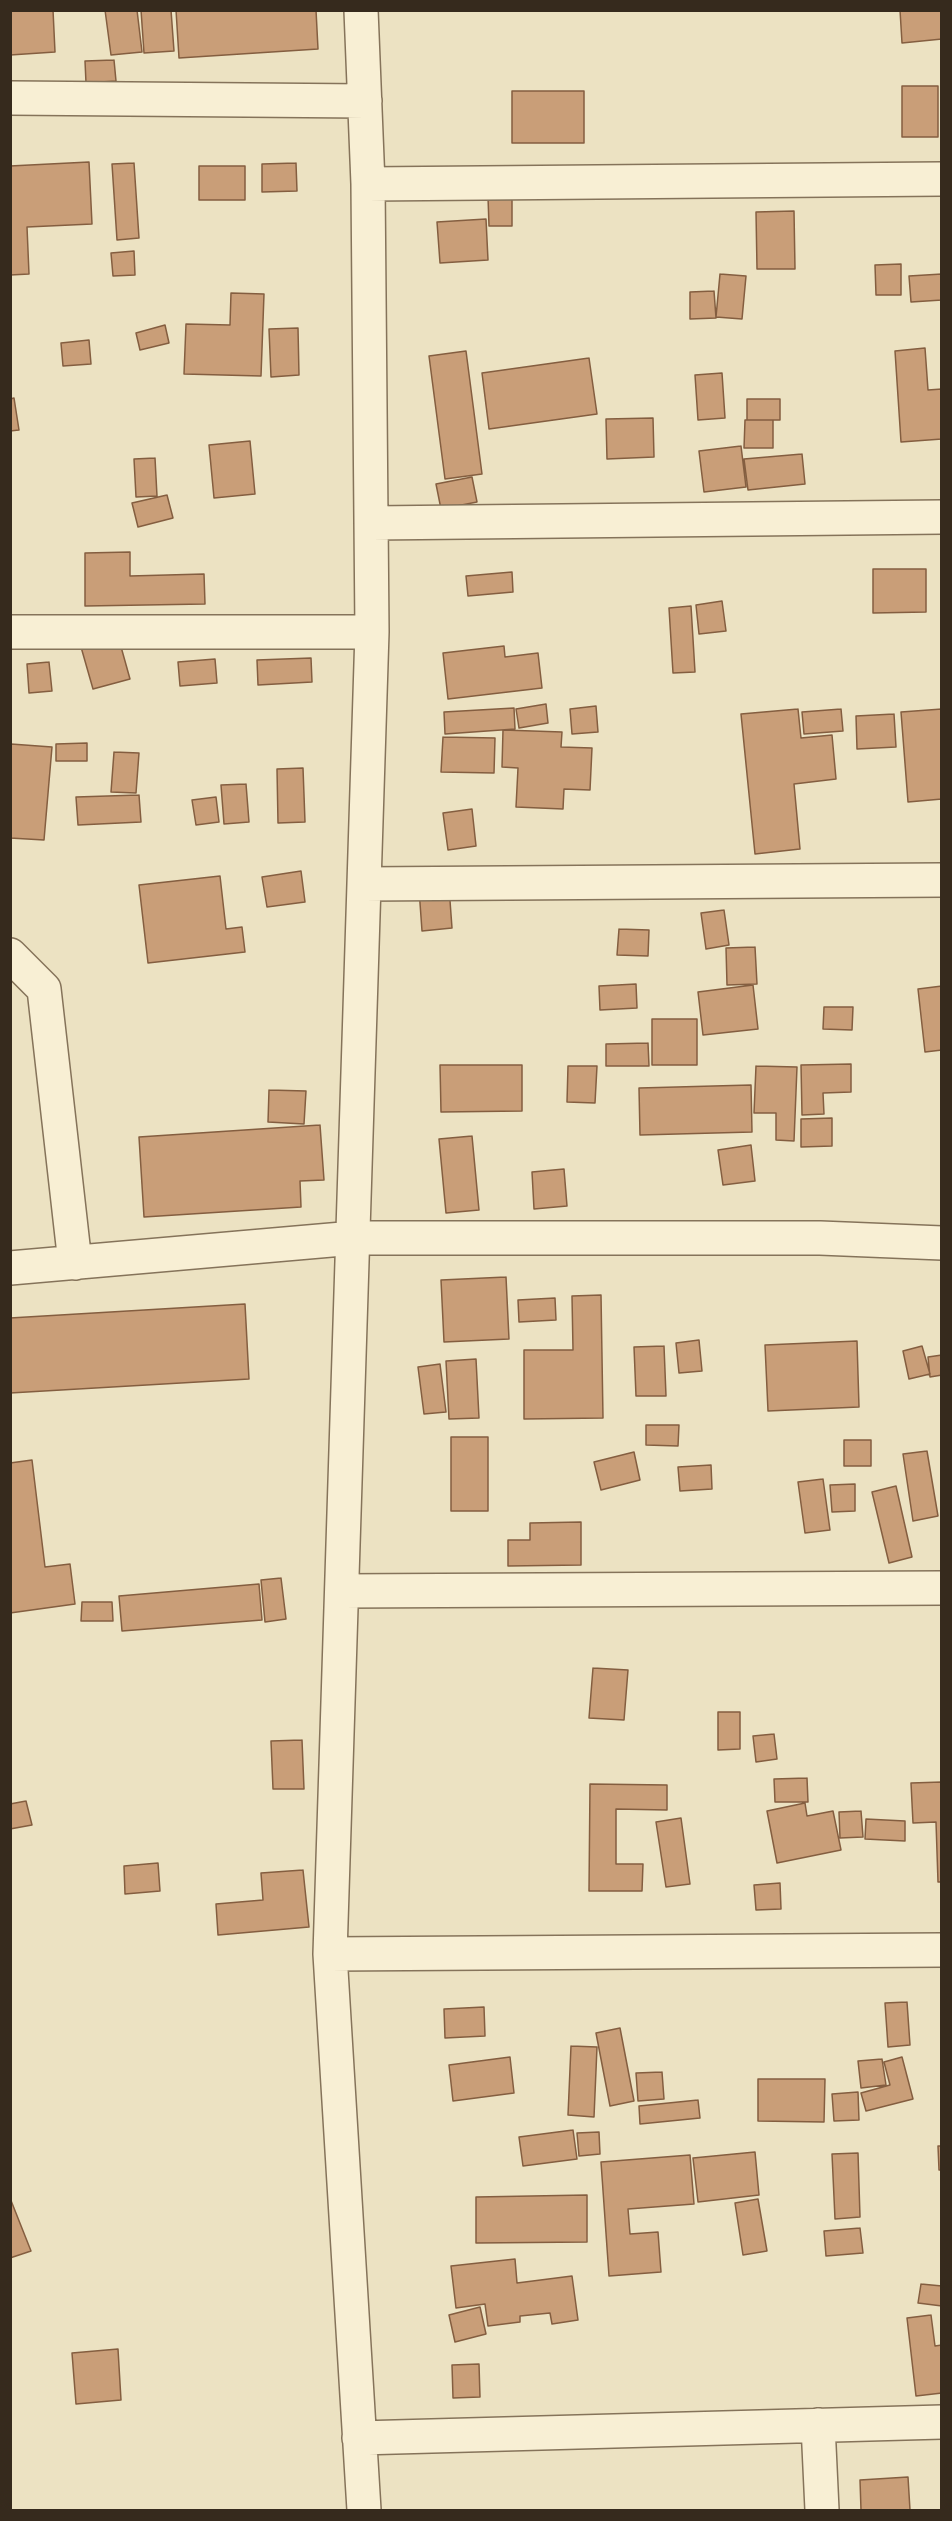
<!DOCTYPE html>
<style>
body{margin:0}
#map{position:relative;width:952px;height:2521px;overflow:hidden;background:#ece2c2;font-family:Spectral,serif}
canvas{display:block}
.frame{position:absolute;inset:0;border:12px solid #362a1d;pointer-events:none}
</style>
<div id="map">
<canvas width="952" height="2521"></canvas>
<div class="frame"></div>
</div>
<script>
const ctx = document.querySelector('canvas').getContext('2d');
ctx.lineJoin = 'round';
function fillPath(path, color) { ctx.fillStyle = color; ctx.fill(path, 'evenodd'); }
const toPath = rows => new Path2D(rows.map(r => 'M' + r).join(''));
function trace(path, color, width, dash) { ctx.strokeStyle = color; ctx.lineWidth = width; ctx.lineCap = dash ? 'butt' : 'round'; ctx.setLineDash(dash || []); ctx.stroke(path); }
const building = toPath([
 [10,10,53,10,55,52,10,55,10,10],
 [105,10,137,10,142,52,111,55,105,10],
 [141,10,171,10,174,51,144,53,141,10],
 [176,10,316,10,318,49,179,58,176,10],
 [900,10,942,10,942,39,902,43,900,10],
 [114,60,116,81,86,83,85,61,114,60],
 [902,86,938,86,938,137,902,137,902,86],
 [512,91,584,91,584,143,512,143,512,91],
 [89,162,92,224,27,227,29,274,10,275,10,166,89,162],
 [134,163,139,238,117,240,112,164,134,163],
 [296,163,297,191,262,192,262,164,296,163],
 [199,166,245,166,245,200,199,200,199,166],
 [512,196,512,226,489,226,488,197,512,196],
 [794,211,795,269,757,269,756,212,794,211],
 [486,219,488,260,440,263,437,222,486,219],
 [134,251,135,275,113,276,111,253,134,251],
 [901,264,901,295,876,295,875,265,901,264],
 [720,274,746,276,742,319,716,317,720,274],
 [942,274,942,300,911,302,909,276,942,274],
 [714,291,716,318,690,319,690,292,714,291],
 [231,293,264,294,261,376,184,374,186,324,230,325,231,293],
 [165,325,169,343,140,350,136,333,165,325],
 [298,328,299,375,271,377,269,329,298,328],
 [89,340,91,364,63,366,61,343,89,340],
 [925,348,928,390,942,389,942,439,901,442,895,351,925,348],
 [466,351,482,474,445,479,429,356,466,351],
 [589,358,597,414,489,429,482,373,589,358],
 [722,373,725,418,698,420,695,375,722,373],
 [14,398,19,430,10,431,10,399,14,398],
 [747,399,780,399,780,420,747,420,747,399],
 [653,418,654,457,607,459,606,419,653,418],
 [745,420,773,420,773,448,744,448,745,420],
 [250,441,255,494,214,498,209,445,250,441],
 [741,446,746,487,704,492,699,451,741,446],
 [802,454,805,484,748,490,744,459,802,454],
 [155,458,157,496,136,497,134,459,155,458],
 [472,477,477,502,441,509,436,484,472,477],
 [167,495,173,518,138,527,132,503,167,495],
 [130,552,130,576,204,574,205,604,85,606,85,553,130,552],
 [873,569,926,569,926,612,873,613,873,569],
 [512,572,513,592,468,596,466,576,512,572],
 [722,601,726,631,699,634,696,605,722,601],
 [691,606,695,672,673,673,669,608,691,606],
 [118,636,130,679,93,689,81,647,118,636],
 [504,646,505,657,538,653,542,688,448,699,443,653,504,646],
 [311,658,312,682,258,685,257,660,311,658],
 [215,659,217,683,180,686,178,662,215,659],
 [49,662,52,691,29,693,27,664,49,662],
 [546,704,548,723,519,728,516,709,546,704],
 [596,706,598,732,572,734,570,709,596,706],
 [514,708,515,729,445,734,444,712,514,708],
 [798,709,801,738,832,735,836,779,794,784,800,849,755,854,741,714,798,709],
 [841,709,843,731,804,734,802,712,841,709],
 [942,709,942,799,908,802,901,712,942,709],
 [894,714,896,747,857,749,856,716,894,714],
 [503,730,562,732,561,747,592,748,590,790,564,789,563,809,516,807,518,768,502,767,503,730],
 [443,737,495,738,494,773,441,772,443,737],
 [87,743,87,761,56,761,56,744,87,743],
 [11,744,52,747,44,840,10,838,11,744],
 [114,752,139,753,136,793,111,792,114,752],
 [303,768,305,822,278,823,277,769,303,768],
 [246,784,249,822,224,824,221,785,246,784],
 [139,795,141,822,78,825,76,797,139,795],
 [216,797,219,822,196,825,192,800,216,797],
 [472,809,476,846,448,850,443,813,472,809],
 [301,871,305,902,267,907,262,877,301,871],
 [220,876,226,929,242,927,245,952,148,963,139,885,220,876],
 [449,887,452,928,422,931,419,889,449,887],
 [724,910,729,945,706,949,701,913,724,910],
 [619,929,649,930,648,956,617,955,619,929],
 [755,947,757,984,727,985,726,948,755,947],
 [636,984,637,1008,600,1010,599,986,636,984],
 [753,985,758,1029,703,1035,698,992,753,985],
 [942,986,942,1050,925,1052,918,989,942,986],
 [824,1007,853,1007,852,1030,823,1029,824,1007],
 [652,1019,697,1019,697,1065,652,1065,652,1019],
 [648,1043,649,1066,606,1066,606,1044,648,1043],
 [851,1064,851,1092,823,1093,824,1114,802,1115,801,1065,851,1064],
 [440,1065,522,1065,522,1111,441,1112,440,1065],
 [568,1066,597,1066,595,1103,567,1102,568,1066],
 [756,1066,797,1067,794,1141,776,1140,776,1113,754,1113,756,1066],
 [751,1085,752,1132,640,1135,639,1088,751,1085],
 [269,1090,306,1091,304,1124,268,1122,269,1090],
 [832,1118,832,1146,801,1147,801,1119,832,1118],
 [320,1125,324,1180,300,1181,301,1207,144,1217,139,1137,320,1125],
 [472,1136,479,1210,446,1213,439,1139,472,1136],
 [751,1145,755,1181,723,1185,718,1150,751,1145],
 [564,1169,567,1206,534,1209,532,1172,564,1169],
 [506,1277,509,1339,444,1342,441,1280,506,1277],
 [601,1295,603,1418,524,1419,524,1350,573,1350,572,1296,601,1295],
 [555,1298,556,1320,519,1322,518,1300,555,1298],
 [245,1304,249,1379,10,1393,10,1318,245,1304],
 [699,1340,702,1371,679,1373,676,1343,699,1340],
 [857,1341,859,1407,768,1411,765,1345,857,1341],
 [664,1346,666,1396,636,1396,634,1347,664,1346],
 [922,1346,930,1374,909,1379,903,1351,922,1346],
 [942,1355,942,1375,930,1377,928,1357,942,1355],
 [476,1359,479,1418,449,1419,446,1361,476,1359],
 [440,1364,446,1412,424,1414,418,1367,440,1364],
 [646,1425,679,1425,678,1446,646,1445,646,1425],
 [451,1437,488,1437,488,1511,451,1511,451,1437],
 [844,1440,871,1440,871,1466,844,1466,844,1440],
 [927,1451,938,1516,913,1521,903,1454,927,1451],
 [634,1452,640,1480,601,1490,594,1462,634,1452],
 [32,1460,45,1567,70,1564,75,1604,10,1613,10,1463,32,1460],
 [711,1465,712,1489,680,1491,678,1467,711,1465],
 [823,1479,830,1530,805,1533,798,1482,823,1479],
 [855,1484,855,1511,832,1512,830,1485,855,1484],
 [896,1486,912,1557,889,1563,872,1492,896,1486],
 [581,1522,581,1565,508,1566,508,1540,530,1540,530,1523,581,1522],
 [281,1578,286,1619,265,1622,261,1580,281,1578],
 [259,1584,262,1620,122,1631,119,1596,259,1584],
 [82,1602,112,1602,113,1621,81,1621,82,1602],
 [593,1668,628,1670,624,1720,589,1718,593,1668],
 [718,1712,740,1712,740,1749,718,1750,718,1712],
 [774,1734,777,1759,756,1762,753,1736,774,1734],
 [302,1740,304,1789,273,1789,271,1741,302,1740],
 [807,1778,808,1802,775,1802,774,1779,807,1778],
 [942,1782,942,1882,938,1882,936,1822,913,1823,911,1783,942,1782],
 [590,1784,667,1785,667,1810,616,1809,616,1864,643,1864,642,1891,589,1891,590,1784],
 [26,1801,32,1825,10,1829,10,1804,26,1801],
 [805,1803,807,1816,833,1811,841,1850,777,1863,767,1811,805,1803],
 [861,1811,863,1837,840,1838,839,1812,861,1811],
 [681,1818,690,1884,666,1887,656,1822,681,1818],
 [866,1819,905,1821,905,1841,865,1839,866,1819],
 [158,1863,160,1891,125,1894,124,1866,158,1863],
 [303,1870,309,1927,218,1935,216,1904,263,1900,261,1873,303,1870],
 [780,1883,781,1909,756,1910,754,1885,780,1883],
 [907,2002,910,2045,888,2047,885,2003,907,2002],
 [484,2007,485,2036,445,2038,444,2009,484,2007],
 [620,2028,634,2101,610,2106,596,2033,620,2028],
 [571,2046,597,2047,594,2117,568,2115,571,2046],
 [510,2057,514,2093,453,2101,449,2065,510,2057],
 [902,2057,913,2099,866,2111,861,2093,890,2085,884,2062,902,2057],
 [882,2059,886,2085,861,2088,858,2061,882,2059],
 [662,2072,664,2099,638,2101,636,2073,662,2072],
 [758,2079,825,2079,824,2122,758,2121,758,2079],
 [858,2092,859,2120,834,2121,832,2094,858,2092],
 [698,2100,700,2118,640,2124,639,2106,698,2100],
 [573,2130,577,2159,523,2166,519,2137,573,2130],
 [599,2132,600,2154,579,2156,577,2133,599,2132],
 [938,2146,942,2146,942,2170,939,2170,938,2146],
 [755,2152,759,2195,698,2202,693,2158,755,2152],
 [858,2153,860,2217,835,2219,832,2154,858,2153],
 [690,2155,694,2204,628,2209,630,2234,658,2232,661,2272,609,2276,601,2162,690,2155],
 [587,2195,587,2242,476,2243,476,2197,587,2195],
 [10,2198,31,2251,10,2258,10,2198],
 [758,2199,767,2251,743,2255,735,2203,758,2199],
 [860,2228,863,2253,826,2256,824,2231,860,2228],
 [515,2259,517,2283,572,2276,578,2320,552,2324,550,2313,520,2316,520,2322,488,2326,485,2304,456,2308,451,2266,515,2259],
 [921,2284,942,2286,942,2306,918,2303,921,2284],
 [480,2307,486,2334,455,2342,449,2315,480,2307],
 [931,2315,935,2346,942,2345,942,2393,916,2396,907,2318,931,2315],
 [118,2349,121,2400,76,2404,72,2353,118,2349],
 [479,2364,480,2397,453,2398,452,2365,479,2364],
 [908,2477,910,2510,861,2510,860,2480,908,2477]
]);
fillPath(building, '#c99e78');
trace(building, '#845e40', 1.5);
const minor = toPath([
 [361,10,368,184,372,632,330,1954,364,2510],
 [10,98,365,101],
 [368,184,942,179],
 [372,523,942,517],
 [10,632,372,632],
 [364,884,942,880],
 [10,955,44,989,75,1263],
 [10,1268,354,1238,820,1238,942,1243],
 [342,1591,942,1588],
 [330,1954,942,1950],
 [818,2425,822,2510],
 [359,2438,942,2422]
]);
trace(minor, '#85735a', 36);
trace(minor, '#f8efd4', 33);
</script>
